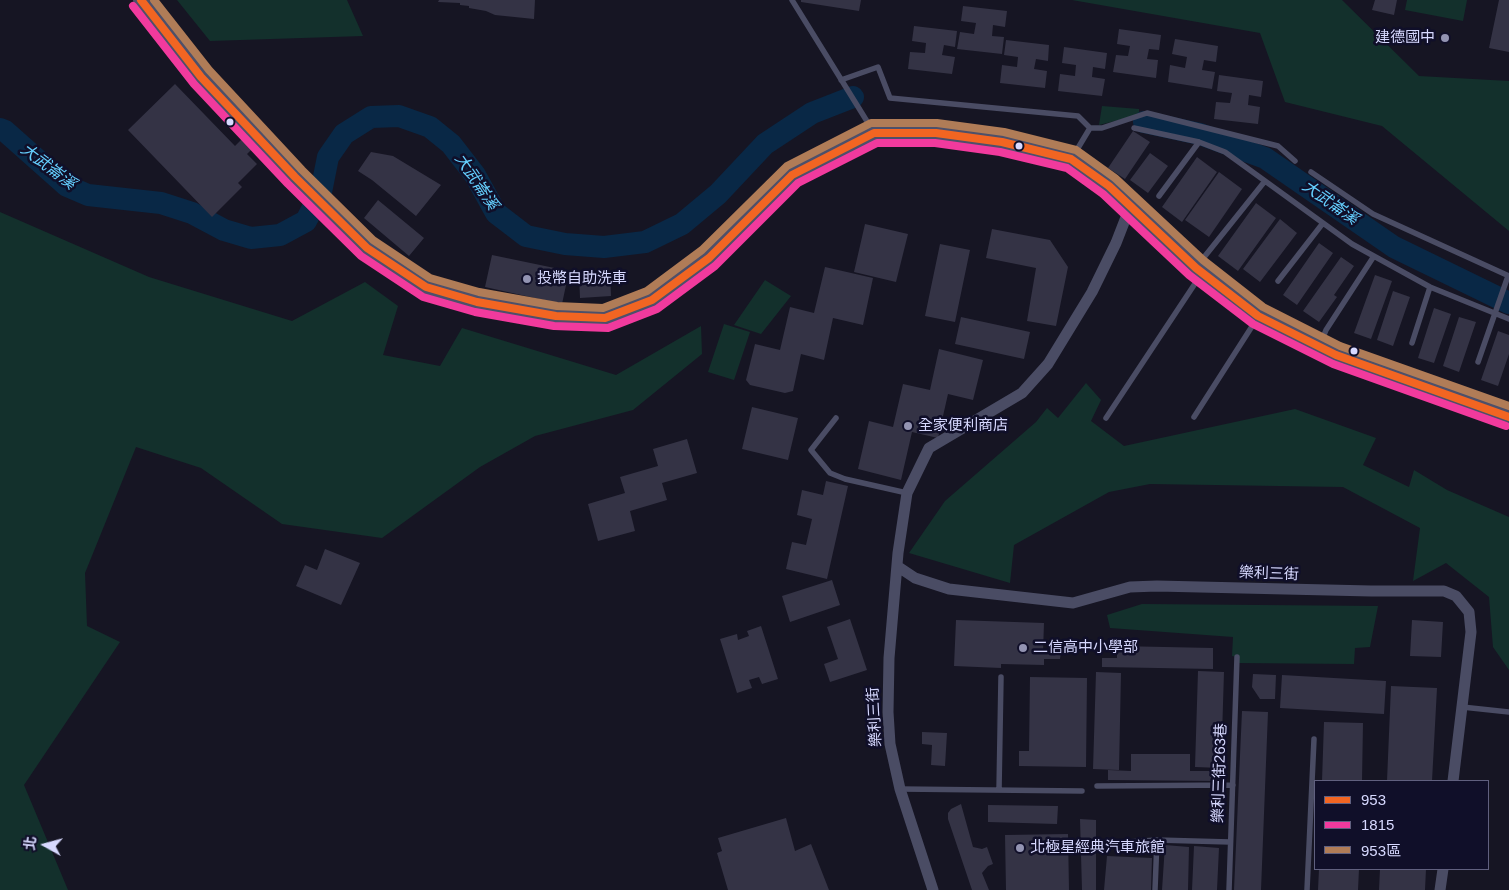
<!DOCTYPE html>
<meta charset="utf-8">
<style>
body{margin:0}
#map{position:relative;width:1509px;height:890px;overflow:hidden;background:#161523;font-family:Arial,"Noto Sans TC",sans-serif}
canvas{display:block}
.legend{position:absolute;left:1314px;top:780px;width:175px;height:90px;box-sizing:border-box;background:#100f29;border:1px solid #60607f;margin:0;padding:6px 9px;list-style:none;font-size:15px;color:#d7d9ff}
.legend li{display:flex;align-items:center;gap:10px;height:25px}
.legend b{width:25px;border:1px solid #60607f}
.north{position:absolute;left:20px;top:820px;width:50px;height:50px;-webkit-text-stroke:4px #100f29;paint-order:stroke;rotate:277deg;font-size:14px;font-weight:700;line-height:20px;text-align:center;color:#d7d9ff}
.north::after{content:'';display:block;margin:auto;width:18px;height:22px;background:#d7d9ff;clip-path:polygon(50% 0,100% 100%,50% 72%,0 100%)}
</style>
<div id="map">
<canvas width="1509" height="890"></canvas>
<ul class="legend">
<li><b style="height:6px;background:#f26522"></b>953</li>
<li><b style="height:6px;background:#f13a9d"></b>1815</li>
<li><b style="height:6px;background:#b07c57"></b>953區</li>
</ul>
<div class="north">北</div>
</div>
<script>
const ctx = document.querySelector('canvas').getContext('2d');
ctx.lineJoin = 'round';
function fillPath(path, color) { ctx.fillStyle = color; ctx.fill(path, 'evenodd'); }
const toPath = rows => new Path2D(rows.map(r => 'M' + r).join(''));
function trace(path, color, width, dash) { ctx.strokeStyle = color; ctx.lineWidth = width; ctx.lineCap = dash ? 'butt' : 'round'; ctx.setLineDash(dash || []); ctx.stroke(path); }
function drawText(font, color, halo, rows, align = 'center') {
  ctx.font = font + ' Arial,"Noto Sans TC",sans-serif'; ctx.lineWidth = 5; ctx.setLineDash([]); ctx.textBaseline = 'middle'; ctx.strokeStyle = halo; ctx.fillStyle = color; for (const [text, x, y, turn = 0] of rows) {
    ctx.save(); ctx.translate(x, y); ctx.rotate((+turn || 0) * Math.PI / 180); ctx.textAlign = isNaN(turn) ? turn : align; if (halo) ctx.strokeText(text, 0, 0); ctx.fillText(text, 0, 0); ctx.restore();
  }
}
fillPath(toPath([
 [177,0,347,0,363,36,210,41],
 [1072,0,1342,0,1419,76,1509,81,1509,231,1382,126,1285,102,1260,33],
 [1407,0,1467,0,1463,21,1405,10],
 [1102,106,1139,109,1139,115,1099,125],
 [0,212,149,277,292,321,365,282,398,306,383,355,440,366,462,328,616,375,701,326,702,354,633,410,535,436,480,467,382,538,282,524,201,468,136,447,85,573,87,626,120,642,24,785,68,890,0,890],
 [765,280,791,296,761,334,734,325],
 [724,324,750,332,734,380,708,372],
 [1086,383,1101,400,1091,421,1124,446,1295,409,1376,438,1363,465,1409,487,1414,470,1447,490,1509,517,1509,670,1493,647,1489,597,1446,563,1413,581,1420,528,1343,487,1150,484,1109,492,1014,545,1010,583,909,553,945,501,1036,422,1047,408,1058,418],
 [1142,604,1378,606,1370,647,1355,648,1354,664,1237,663,1237,657,1232,656,1233,637,1110,628,1107,615]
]), '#13302c');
trace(toPath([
 [1144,122,1200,134,1265,158,1394,247,1509,303],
 [0,129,5,131,67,186,88,195,161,203,192,213,224,230,251,238,280,235,306,221,321,192,328,157,344,134,371,117,399,116,430,127,451,144,475,175,496,213,526,236,565,244,604,247,645,242,682,224,718,194,765,144,812,113,853,97]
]), '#092846', 22);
fillPath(toPath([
 [439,0,535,0,534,19,495,15,486,11,469,8,469,6,460,5,460,3,438,2],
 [801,0,861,0,859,11,801,2],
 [1375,0,1397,0,1394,15,1372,10],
 [1499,0,1509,0,1509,52,1489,48],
 [963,6,1007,11,1005,27,993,25,992,36,1004,37,1002,54,957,49,960,32,974,34,976,23,961,21],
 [914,26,957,31,955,47,944,45,942,55,955,57,952,74,908,69,910,52,925,53,926,43,912,41],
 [1119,29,1161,35,1159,50,1149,49,1147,59,1158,60,1156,78,1113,72,1116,55,1128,56,1130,46,1117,44],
 [1175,39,1218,46,1216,62,1204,60,1202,70,1215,72,1212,89,1168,82,1170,65,1185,68,1187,57,1172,54],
 [1006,40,1049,45,1048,61,1036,59,1034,69,1047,71,1045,88,1000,83,1002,65,1017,67,1018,57,1004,55],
 [1064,47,1107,53,1105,69,1093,67,1092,77,1105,79,1102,96,1058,91,1060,74,1075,76,1076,65,1062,63],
 [1219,75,1263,81,1261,97,1249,95,1248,105,1260,107,1258,124,1214,119,1216,102,1230,103,1232,93,1217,91],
 [175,84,235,146,243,138,253,148,247,154,257,164,238,183,242,187,212,217,128,130],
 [1133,131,1150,142,1125,179,1108,168],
 [371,152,393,156,441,185,416,216,372,180,358,171],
 [1150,153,1168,166,1148,193,1130,180],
 [1197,157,1217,172,1182,222,1162,207],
 [1219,172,1242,189,1209,237,1185,220],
 [378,200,424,238,409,256,364,218],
 [1256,203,1276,218,1238,271,1218,256],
 [1280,219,1297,233,1260,282,1243,269],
 [865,224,908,234,896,282,854,272],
 [992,229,1050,240,1068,267,1056,326,1027,321,1036,268,986,258],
 [1319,243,1333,253,1297,305,1283,295],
 [940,244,970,250,955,322,925,316],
 [492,255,569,271,562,304,485,287],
 [1341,257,1354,266,1334,295,1337,297,1319,322,1303,311],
 [825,267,873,278,863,325,833,318,824,360,801,354,793,391,785,393,750,385,746,380,755,344,780,350,790,307,814,313],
 [610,271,611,296,580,298,579,273],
 [1375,275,1392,281,1371,339,1354,333],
 [1393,291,1410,297,1393,346,1377,340],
 [1434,308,1451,314,1434,363,1418,358],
 [961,317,1030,332,1024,359,955,344],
 [1459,317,1476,322,1459,372,1443,366],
 [1498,331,1509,335,1509,354,1498,386,1481,380],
 [939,349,983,360,973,400,948,394,938,438,912,432,901,480,858,469,869,421,893,427,903,384,930,390],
 [752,407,798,418,788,460,742,449],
 [687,439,697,473,662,483,667,500,630,511,635,531,598,541,588,504,625,493,620,477,658,466,653,449],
 [826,481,848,486,827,579,786,569,792,542,806,545,812,519,797,515,802,490,823,495],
 [325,549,360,563,341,605,296,586,305,565,317,570],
 [832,580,840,605,790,622,782,596],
 [850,619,867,670,830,682,824,664,838,659,827,627],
 [956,620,1044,623,1043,652,1061,652,1060,659,1044,659,1044,665,1001,664,1001,668,954,666],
 [1412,620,1443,622,1441,657,1410,656],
 [761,626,778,679,762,684,759,677,749,680,752,688,737,693,720,639,737,634,738,640,749,636,747,631],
 [1117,646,1213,648,1213,669,1102,667,1102,658,1117,658],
 [1198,671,1224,672,1221,768,1195,767],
 [1096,672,1121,673,1119,770,1093,769],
 [1253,674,1276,675,1275,699,1260,699,1252,687],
 [1282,675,1386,681,1384,714,1280,708],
 [1030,677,1087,678,1086,767,1019,766,1019,751,1029,751],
 [1391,686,1437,688,1432,781,1387,781],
 [1242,711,1268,712,1261,890,1234,890],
 [1324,722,1363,723,1362,781,1322,781],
 [922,732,947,733,945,766,931,765,932,745,922,744],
 [1131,754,1190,754,1190,771,1215,771,1215,781,1108,780,1108,770,1131,771],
 [961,804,973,847,982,849,987,847,993,864,988,866,982,873,989,890,972,890,948,819,948,813,951,809],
 [988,805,1058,806,1057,824,988,822],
 [786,818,795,851,811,844,829,890,728,890,717,853,722,851,718,838],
 [1080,819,1096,820,1096,890,1082,890],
 [1068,834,1069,890,1006,890,1005,835],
 [1165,845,1189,847,1188,890,1162,890],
 [1194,846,1219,848,1217,890,1192,890],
 [1107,856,1152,858,1151,890,1104,890],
 [1319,869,1359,869,1358,890,1318,890],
 [1380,869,1426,869,1425,890,1379,890]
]), '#343345');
trace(toPath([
 [792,0,873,131],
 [841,80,878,67,890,98,1078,116,1090,128,1072,158],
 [1090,128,1102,128,1147,113,1278,146,1295,161],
 [1134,128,1199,142,1225,152,1352,244,1430,287,1509,319],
 [1311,172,1373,214,1509,276],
 [1159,196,1199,142],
 [1197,266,1265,181],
 [1278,281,1323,223],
 [1412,343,1430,287],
 [1320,345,1326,330,1374,256],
 [1478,362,1508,276],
 [1194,417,1258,317],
 [836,418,811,450,830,473,845,479,907,493],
 [1106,418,1202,273],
 [1462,707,1509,712],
 [1097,786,1233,785],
 [900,789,1082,791],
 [999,790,1001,677],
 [1097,844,1157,840,1230,842],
 [1155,890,1157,840],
 [1229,890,1237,657],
 [1307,890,1314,739]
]), '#4a4c64', 5.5);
trace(toPath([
 [897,566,915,578,949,589,1073,603,1130,587,1157,586,1371,591,1444,591,1456,596,1469,612,1471,632,1453,781],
 [933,890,900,789,890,744,888,712,889,658,898,553,907,493,929,448,1022,393,1048,364,1092,292,1116,243,1130,207],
 [1440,890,1443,869]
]), '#4a4c64', 11);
trace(toPath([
 [141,0,201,77,295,177,367,248,426,287,477,302,556,316,605,318,652,300,709,258,792,175,874,133,898,132,936,133,1002,142,1033,149,1071,159,1092,173,1109,186,1196,268,1258,316,1336,355,1509,417]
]), '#4d506a', 16);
trace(toPath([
 [141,0,201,77,295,177,367,248,426,287,477,302,556,316,605,318,652,300,709,258,792,175,874,133,936,133,1002,142,1071,159,1109,186,1196,268,1258,316,1336,355,1509,417]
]), '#f26522', 8);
trace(toPath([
 [133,6,194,84,288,184,361,256,423,297,475,312,554,326,608,328,657,309,715,266,798,183,877,143,935,143,1000,152,1067,168,1103,194,1189,275,1253,324,1333,364,1506,426]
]), '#f13a9d', 8);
trace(toPath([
 [154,0,209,70,302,170,373,240,430,278,479,292,557,306,603,308,647,291,702,250,787,166,871,123,937,123,1004,132,1076,150,1115,178,1203,260,1263,307,1340,346,1509,406]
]), '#b07c57', 8);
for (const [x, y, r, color] of [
 [1445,38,5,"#9394b2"],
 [230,122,4.5,"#d7d9ff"],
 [1019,146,4.5,"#d7d9ff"],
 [527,279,5,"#9394b2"],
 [1354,351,4.5,"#d7d9ff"],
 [908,426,5,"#9394b2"],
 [1023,648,5,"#9394b2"],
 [1020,848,5,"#9394b2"]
]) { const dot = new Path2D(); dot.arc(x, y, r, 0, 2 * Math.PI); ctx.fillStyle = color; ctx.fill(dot); trace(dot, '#100f29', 2); }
drawText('15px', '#d7d9ff', '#100f29', [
 ["建德國中",1435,38,"right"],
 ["投幣自助洗車",537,279],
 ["全家便利商店",918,426],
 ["二信高中小學部",1033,648],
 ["北極星經典汽車旅館",1030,848]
], 'left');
drawText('15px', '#d7d9ff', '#100f29', [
 ["樂利三街",1269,574,2],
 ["樂利三街",875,717,-93],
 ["樂利三街263巷",1220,773,-88]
]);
drawText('italic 16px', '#65d0ff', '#100f29', [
 ["大武崙溪",48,167,37],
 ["大武崙溪",476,182,56],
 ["大武崙溪",1330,203,35]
]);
</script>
